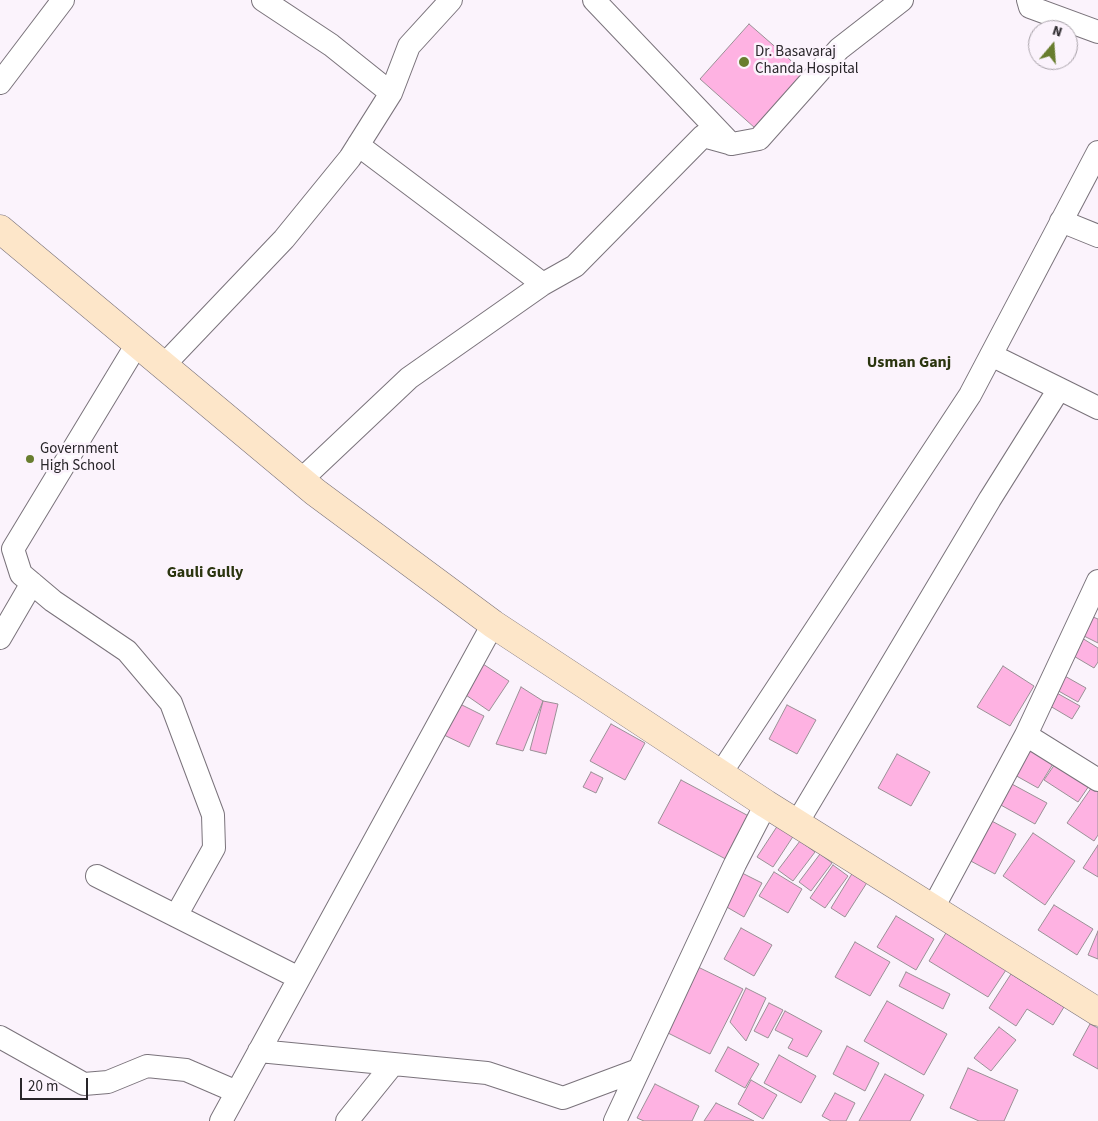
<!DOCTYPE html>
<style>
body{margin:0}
#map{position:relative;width:1098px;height:1121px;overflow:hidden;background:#fbf3fc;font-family:"Source Sans 3",sans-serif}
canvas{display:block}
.north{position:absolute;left:1028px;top:20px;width:50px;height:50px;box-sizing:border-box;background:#fbf3fc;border:1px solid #a7a1a8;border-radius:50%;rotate:18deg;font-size:14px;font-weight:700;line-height:20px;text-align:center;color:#282529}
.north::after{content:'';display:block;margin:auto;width:18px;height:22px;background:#687d2e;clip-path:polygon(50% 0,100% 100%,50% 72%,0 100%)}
.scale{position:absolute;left:20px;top:1078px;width:68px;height:22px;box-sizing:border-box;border:2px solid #282529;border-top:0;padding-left:6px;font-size:15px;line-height:18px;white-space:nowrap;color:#282529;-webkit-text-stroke:4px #fbf3fc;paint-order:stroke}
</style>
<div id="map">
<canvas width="1098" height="1121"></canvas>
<div class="north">N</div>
<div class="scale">20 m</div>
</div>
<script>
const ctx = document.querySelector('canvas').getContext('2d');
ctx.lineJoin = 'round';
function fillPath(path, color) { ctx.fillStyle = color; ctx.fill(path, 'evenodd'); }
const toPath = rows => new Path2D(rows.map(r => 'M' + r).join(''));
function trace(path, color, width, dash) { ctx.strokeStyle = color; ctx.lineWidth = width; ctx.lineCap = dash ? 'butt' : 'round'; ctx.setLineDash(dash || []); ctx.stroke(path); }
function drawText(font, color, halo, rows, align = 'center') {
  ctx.font = font + ' "Source Sans 3",sans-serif'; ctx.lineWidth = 5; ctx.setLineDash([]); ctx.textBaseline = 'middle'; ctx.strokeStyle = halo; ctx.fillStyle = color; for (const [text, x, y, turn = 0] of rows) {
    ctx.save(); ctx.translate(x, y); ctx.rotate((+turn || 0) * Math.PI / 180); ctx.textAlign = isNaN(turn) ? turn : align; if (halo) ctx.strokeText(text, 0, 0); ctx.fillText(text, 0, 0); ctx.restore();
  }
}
const building = toPath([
 [749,24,804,72,755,128,700,79,749,24],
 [1093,617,1098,619,1098,643,1084,636,1093,617],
 [1082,638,1098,648,1098,662,1094,668,1072,655,1082,638],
 [483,664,509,681,489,711,463,693,483,664],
 [1003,666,1034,686,1010,726,977,707,1003,666],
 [1063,675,1086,688,1078,702,1055,689,1063,675],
 [521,687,543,701,523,751,496,744,521,687],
 [1055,692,1080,706,1072,719,1045,703,1055,692],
 [543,701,558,704,546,754,530,750,543,701],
 [458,703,484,716,469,747,444,735,458,703],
 [787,705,816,720,797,754,769,739,787,705],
 [611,724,645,743,625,780,590,761,611,724],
 [1031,744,1056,759,1038,788,1013,774,1031,744],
 [897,754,930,772,911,806,878,788,897,754],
 [1057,761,1091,783,1078,802,1044,780,1057,761],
 [591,772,603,778,596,793,583,787,591,772],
 [681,780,758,821,735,864,658,823,681,780],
 [1010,783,1047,803,1035,824,999,804,1010,783],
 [1094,784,1098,787,1098,835,1094,841,1067,823,1094,784],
 [988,819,1016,834,995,874,967,859,988,819],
 [778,825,794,835,773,867,757,857,778,825],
 [1033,833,1075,861,1045,905,1003,876,1033,833],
 [800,841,815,852,793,881,778,870,800,841],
 [1098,845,1098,877,1083,868,1098,845],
 [820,854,832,863,811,891,799,882,820,854],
 [833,865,848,876,825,908,810,898,833,865],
 [774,872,802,889,788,913,759,896,774,872],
 [853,872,868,881,845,917,831,908,853,872],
 [742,873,762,883,744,917,725,906,742,873],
 [1054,905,1093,929,1077,955,1038,930,1054,905],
 [896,916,934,939,916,970,877,947,896,916],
 [741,928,772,945,754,976,724,959,741,928],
 [1098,931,1098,959,1088,955,1098,931],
 [946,933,1006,970,988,997,929,961,946,933],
 [855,942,890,962,870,996,835,977,855,942],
 [698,967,743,989,710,1054,666,1032,698,967],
 [906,972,950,994,943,1009,899,986,906,972],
 [1011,974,1064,1007,1053,1025,1027,1009,1016,1026,989,1008,1011,974],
 [746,988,766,998,746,1041,730,1022,746,988],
 [887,1001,947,1034,924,1075,864,1041,887,1001],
 [769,1003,783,1010,768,1038,754,1031,769,1003],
 [785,1011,822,1031,807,1057,788,1048,793,1039,775,1030,785,1011],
 [1090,1024,1098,1028,1098,1069,1073,1055,1090,1024],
 [999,1027,1016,1040,991,1071,974,1058,999,1027],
 [847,1046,879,1063,865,1091,833,1074,847,1046],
 [728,1047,759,1064,745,1088,715,1071,728,1047],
 [779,1055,816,1076,801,1103,764,1083,779,1055],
 [968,1068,1018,1090,1004,1121,979,1121,950,1108,968,1068],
 [885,1074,924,1095,910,1121,859,1121,885,1074],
 [751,1080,777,1095,763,1119,738,1104,751,1080],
 [655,1084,699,1106,692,1121,644,1121,637,1118,655,1084],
 [835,1093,855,1103,846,1121,831,1121,822,1116,835,1093],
 [716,1103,754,1121,704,1121,716,1103]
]);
fillPath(building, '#feb2e2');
trace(building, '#9a9096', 1);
const street = toPath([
 [263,0,331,45,391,93],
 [594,0,731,144],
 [1028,0,1030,7,1098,32],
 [0,83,63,0],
 [358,145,543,284],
 [1061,221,1098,236],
 [137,344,13,549,21,574,53,601,127,651,171,703,213,815,214,848,176,916],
 [991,355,1098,408],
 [163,366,284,239,350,158,391,93,409,46,451,0],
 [301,480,409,378,543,284,575,266,703,136,732,144,759,139,839,49,902,0],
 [1098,581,1026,735,1098,780],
 [0,638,32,583],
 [721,773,970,395,1098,152],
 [797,823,990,499,1059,389],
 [97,876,299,978],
 [933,908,1026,735],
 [0,1037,84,1084,108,1082,147,1066,186,1070,237,1092],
 [259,1051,487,1073,563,1098,638,1070],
 [221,1121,493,624],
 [347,1121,393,1064],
 [615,1121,735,864,766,804]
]);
const secondary = toPath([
 [0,229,315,492,493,624,766,804,1098,1012]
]);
trace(street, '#7a737b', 24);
trace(secondary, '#7a737b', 29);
trace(street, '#fff', 22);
trace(secondary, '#fde6c9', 28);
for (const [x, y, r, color] of [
 [744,62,6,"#687d2e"],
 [30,459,5,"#687d2e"]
]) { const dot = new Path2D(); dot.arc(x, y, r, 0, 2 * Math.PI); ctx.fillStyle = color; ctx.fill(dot); trace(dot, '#fbf3fc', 2); }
drawText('15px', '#282529', '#fbf3fc', [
 ["Dr. Basavaraj",755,53],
 ["Chanda Hospital",755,70],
 ["Government",40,450],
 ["High School",40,467]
], 'left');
drawText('bold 16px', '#2b350f', '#fbf3fc', [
 ["Usman Ganj",909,363],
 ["Gauli Gully",205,573]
]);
</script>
